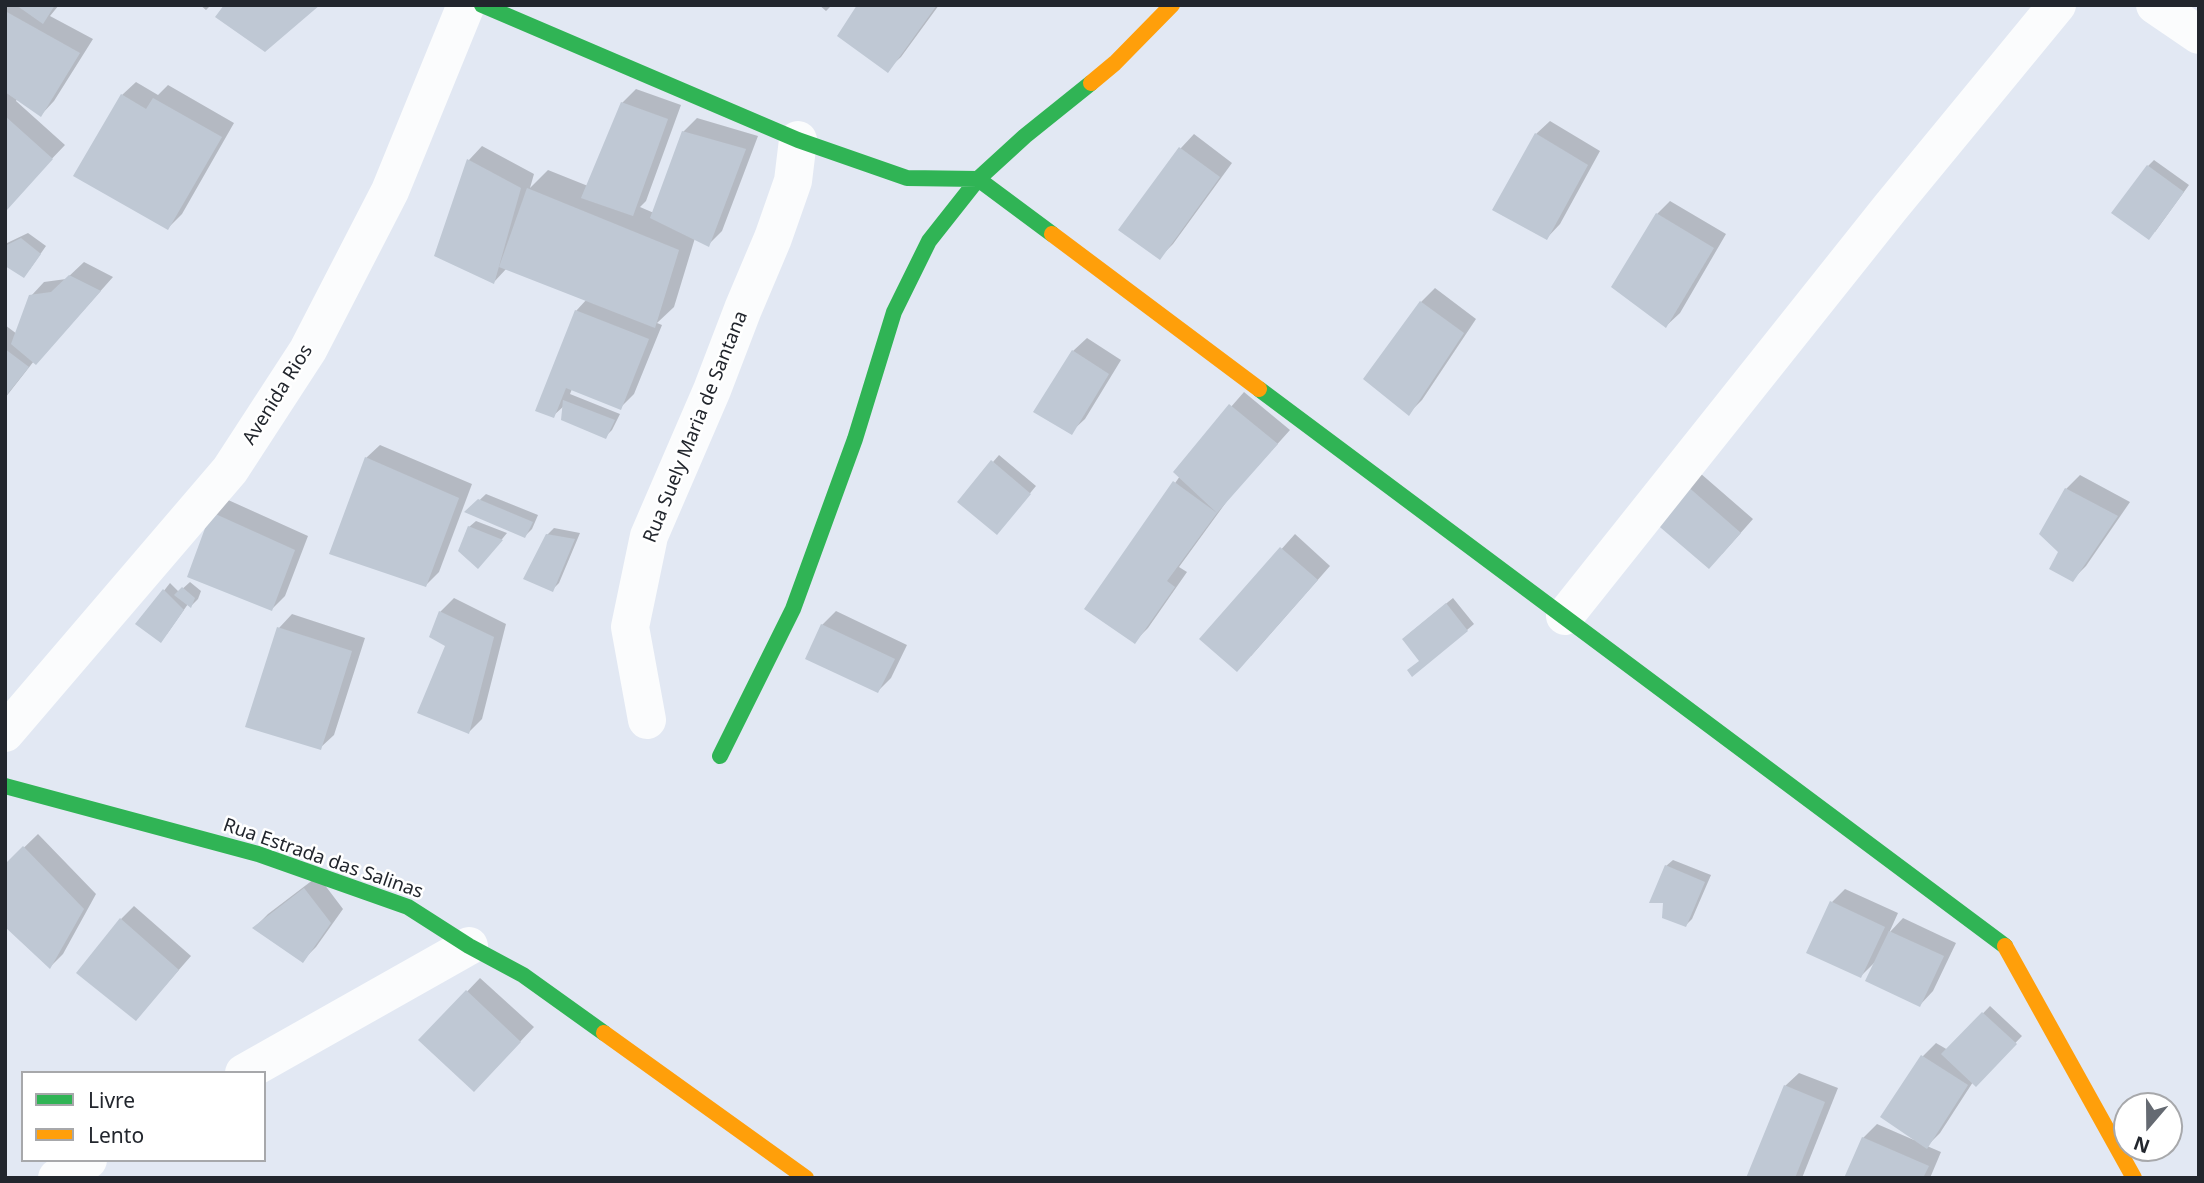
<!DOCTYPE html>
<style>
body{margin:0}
#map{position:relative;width:2204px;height:1183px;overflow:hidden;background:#e2e8f3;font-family:"Noto Sans",sans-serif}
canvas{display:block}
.frame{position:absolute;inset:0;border:7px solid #22262d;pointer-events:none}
.legend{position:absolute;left:21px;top:1071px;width:245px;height:91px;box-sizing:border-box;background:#fff;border:2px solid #a7a8ab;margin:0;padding:9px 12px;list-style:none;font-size:21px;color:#22262d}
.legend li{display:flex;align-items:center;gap:14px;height:35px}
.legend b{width:35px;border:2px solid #a7a8ab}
.north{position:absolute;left:2113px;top:1092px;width:70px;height:70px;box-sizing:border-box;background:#fff;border:2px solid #a7a8ab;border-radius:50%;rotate:200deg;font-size:19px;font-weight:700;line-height:28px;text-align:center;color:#22262d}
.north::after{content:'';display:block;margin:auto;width:24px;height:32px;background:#656a72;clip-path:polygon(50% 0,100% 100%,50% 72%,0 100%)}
</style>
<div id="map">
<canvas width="2204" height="1183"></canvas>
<div class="frame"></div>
<ul class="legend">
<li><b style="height:9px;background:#30b455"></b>Livre</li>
<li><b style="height:9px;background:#ff9f0a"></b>Lento</li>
</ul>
<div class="north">N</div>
</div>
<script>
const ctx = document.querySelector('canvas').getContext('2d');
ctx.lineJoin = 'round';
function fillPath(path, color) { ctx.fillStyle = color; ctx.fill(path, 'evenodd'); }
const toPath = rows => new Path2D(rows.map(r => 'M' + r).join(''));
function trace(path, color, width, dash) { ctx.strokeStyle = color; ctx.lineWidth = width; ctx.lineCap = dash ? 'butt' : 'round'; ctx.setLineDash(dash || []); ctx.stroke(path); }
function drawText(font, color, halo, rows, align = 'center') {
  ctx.font = font + ' "Noto Sans",sans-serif'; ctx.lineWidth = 5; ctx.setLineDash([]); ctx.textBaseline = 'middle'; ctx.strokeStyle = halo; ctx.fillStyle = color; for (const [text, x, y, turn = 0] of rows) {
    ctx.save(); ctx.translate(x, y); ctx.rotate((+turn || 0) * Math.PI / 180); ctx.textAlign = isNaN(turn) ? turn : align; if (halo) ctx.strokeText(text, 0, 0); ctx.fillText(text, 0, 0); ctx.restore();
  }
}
fillPath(toPath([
 [5,5,59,5,50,16,93,39,54,101,41,115,17,99,16,101,65,145,5,208],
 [200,5,211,5,206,10],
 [819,5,832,5,826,11],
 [859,5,939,5,901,57,887,70],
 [136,82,158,95,168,85,234,123,182,214,168,228,122,95],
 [636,89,681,105,646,201,640,207,654,213,683,132,697,118,758,136,722,231,708,245,695,238,674,307,657,323,662,325,634,394,620,408,572,389,570,394,620,414,612,430,605,437,565,405,553,416,576,311,587,299,507,268,494,282,437,255,469,160,482,146,534,174,530,188,548,170,588,186,622,103],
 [1550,121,1600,151,1560,224,1547,238,1536,134],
 [1194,134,1232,163,1173,244,1159,258,1121,229,1181,148],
 [2154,160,2189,185,2155,232,2148,166],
 [1670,201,1726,234,1680,313,1666,326,1657,214],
 [28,233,46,246,30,269,5,264,5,244],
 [84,262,113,277,49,349,34,361,5,398,5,325,17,334,31,296,44,282,66,279],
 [1435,288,1476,319,1422,400,1408,414,1365,379,1421,302],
 [1087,338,1121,360,1085,419,1071,432,1073,351],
 [1244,392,1290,430,1230,497,1179,567,1187,572,1148,628,1134,642,1087,609,1180,476,1175,471],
 [380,445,472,484,439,572,426,585,366,458],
 [999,455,1036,486,1003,526,993,462],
 [1700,473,1753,519,1722,554,1656,521],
 [2080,475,2130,502,2086,566,2073,579,2060,551,2066,489],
 [486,494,538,515,532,529,525,536,467,512],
 [226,499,308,536,285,596,272,609,213,513],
 [476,521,507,533,485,560,469,527],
 [554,528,580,533,559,583,552,590,547,535],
 [1295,534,1330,566,1251,656,1201,639],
 [190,582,201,591,198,599,191,606,188,604,167,634,138,624,170,583,179,592],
 [454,598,506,624,482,719,469,732,440,612],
 [1453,598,1474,624,1467,630,1420,660,1410,633],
 [836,611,907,645,891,678,878,691,822,625],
 [292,614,365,638,334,735,320,748,279,628],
 [38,834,96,894,63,954,50,967,5,866],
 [1673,860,1711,875,1692,919,1686,925,1666,866],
 [318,876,343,909,316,947,302,961,255,927,268,914],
 [1845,889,1898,913,1889,933,1903,918,1956,943,1933,991,1920,1005,1875,962,1861,976,1832,902],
 [134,906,191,956,136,1019,121,919],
 [480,978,534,1027,488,1076,421,1040],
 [1990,1006,2022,1036,1976,1084,1973,1082,1940,1133,1927,1146,1941,1152,1930,1178,1846,1178,1863,1138,1877,1124,1914,1140,1923,1056,1936,1043,1948,1050],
 [1799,1073,1838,1088,1802,1178,1748,1178,1785,1086]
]), '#0003');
fillPath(toPath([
 [16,5,55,5,43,24],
 [224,5,320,5,265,52,215,17],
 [857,5,937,5,888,73,837,36],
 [5,11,80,53,41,117,5,92],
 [121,94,146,109,153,98,222,137,168,230,73,176],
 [621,102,668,119,633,216,581,198],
 [5,116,53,159,7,210,5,208],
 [682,131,746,149,709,247,650,218],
 [1535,133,1588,165,1547,240,1492,210],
 [1179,147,1220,177,1160,260,1118,230],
 [467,159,521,188,494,284,434,256],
 [2147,165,2184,192,2149,240,2111,213],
 [527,188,679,250,655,328,499,267],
 [1656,213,1714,248,1666,328,1611,287],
 [21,238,41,254,24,278,5,266,5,246],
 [69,275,101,291,36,365,11,344,29,295,51,292],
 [1420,301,1464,333,1409,416,1363,379],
 [575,310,649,339,621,410,566,388,554,418,535,411],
 [5,349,29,367,5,397],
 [1072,350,1109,374,1072,435,1033,412],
 [563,400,615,420,606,439,561,420],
 [1229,404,1278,444,1217,513,1167,581,1175,587,1135,644,1084,609,1173,481,1217,513,1173,472],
 [365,457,459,498,426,587,329,554],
 [991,460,1031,494,997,535,957,502],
 [1686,485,1741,533,1709,569,1654,522],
 [2065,488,2118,516,2073,582,2049,569,2058,552,2039,534],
 [478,499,533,522,525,538,464,512],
 [211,512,295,550,272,611,187,577],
 [468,526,503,540,478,569,458,551],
 [546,534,575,539,553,592,523,579],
 [1280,547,1318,580,1237,672,1199,639],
 [182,587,195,598,191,608,174,595],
 [163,589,184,610,161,643,135,624],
 [1446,603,1468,631,1412,677,1407,670,1419,661,1402,639],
 [439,611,494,637,469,734,417,713,445,646,429,637],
 [821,624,895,659,878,693,805,659],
 [277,627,352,651,321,750,245,727],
 [23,846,84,909,50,969,5,927,5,864],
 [1665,865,1705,882,1686,927,1662,918,1663,903,1649,903],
 [304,888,331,923,303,963,252,928],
 [1830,901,1885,927,1861,978,1806,953],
 [120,918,179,970,136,1021,76,973],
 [1889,931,1944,956,1920,1007,1865,981],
 [466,990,521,1042,474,1092,418,1040],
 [1982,1012,2017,1044,1976,1087,1941,1054],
 [1921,1055,1968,1085,1927,1149,1880,1117],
 [1784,1085,1825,1102,1795,1178,1746,1178],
 [1862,1137,1929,1166,1923,1178,1844,1178]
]), '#bfc8d4');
trace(toPath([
 [2155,5,2199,35],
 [1565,616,1890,208,2057,5],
 [647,720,630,627,649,536,712,390,743,309,773,238,793,181,798,140],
 [5,733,230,470,308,350,390,191,466,5],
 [244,1073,469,946],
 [57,1178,88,1160]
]), '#fbfcfd', 38);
trace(toPath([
 [482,5,798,140,907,178,978,179,1052,234],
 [1259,389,2005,946],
 [720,756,793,609,855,439,894,312,929,241,978,179,1025,136,1091,83],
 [5,786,258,854,408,907,469,946,523,975,604,1033]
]), '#30b455', 16);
trace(toPath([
 [1091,83,1115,63,1172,5],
 [1052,234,1259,389],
 [2005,946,2134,1178],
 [604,1033,806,1178]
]), '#ff9f0a', 16);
drawText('19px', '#22262d', '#fff', [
 ["Avenida Rios",278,395,-58],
 ["Rua Suely Maria de Santana",696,427,-68],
 ["Rua Estrada das Salinas",323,859,19]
]);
</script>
